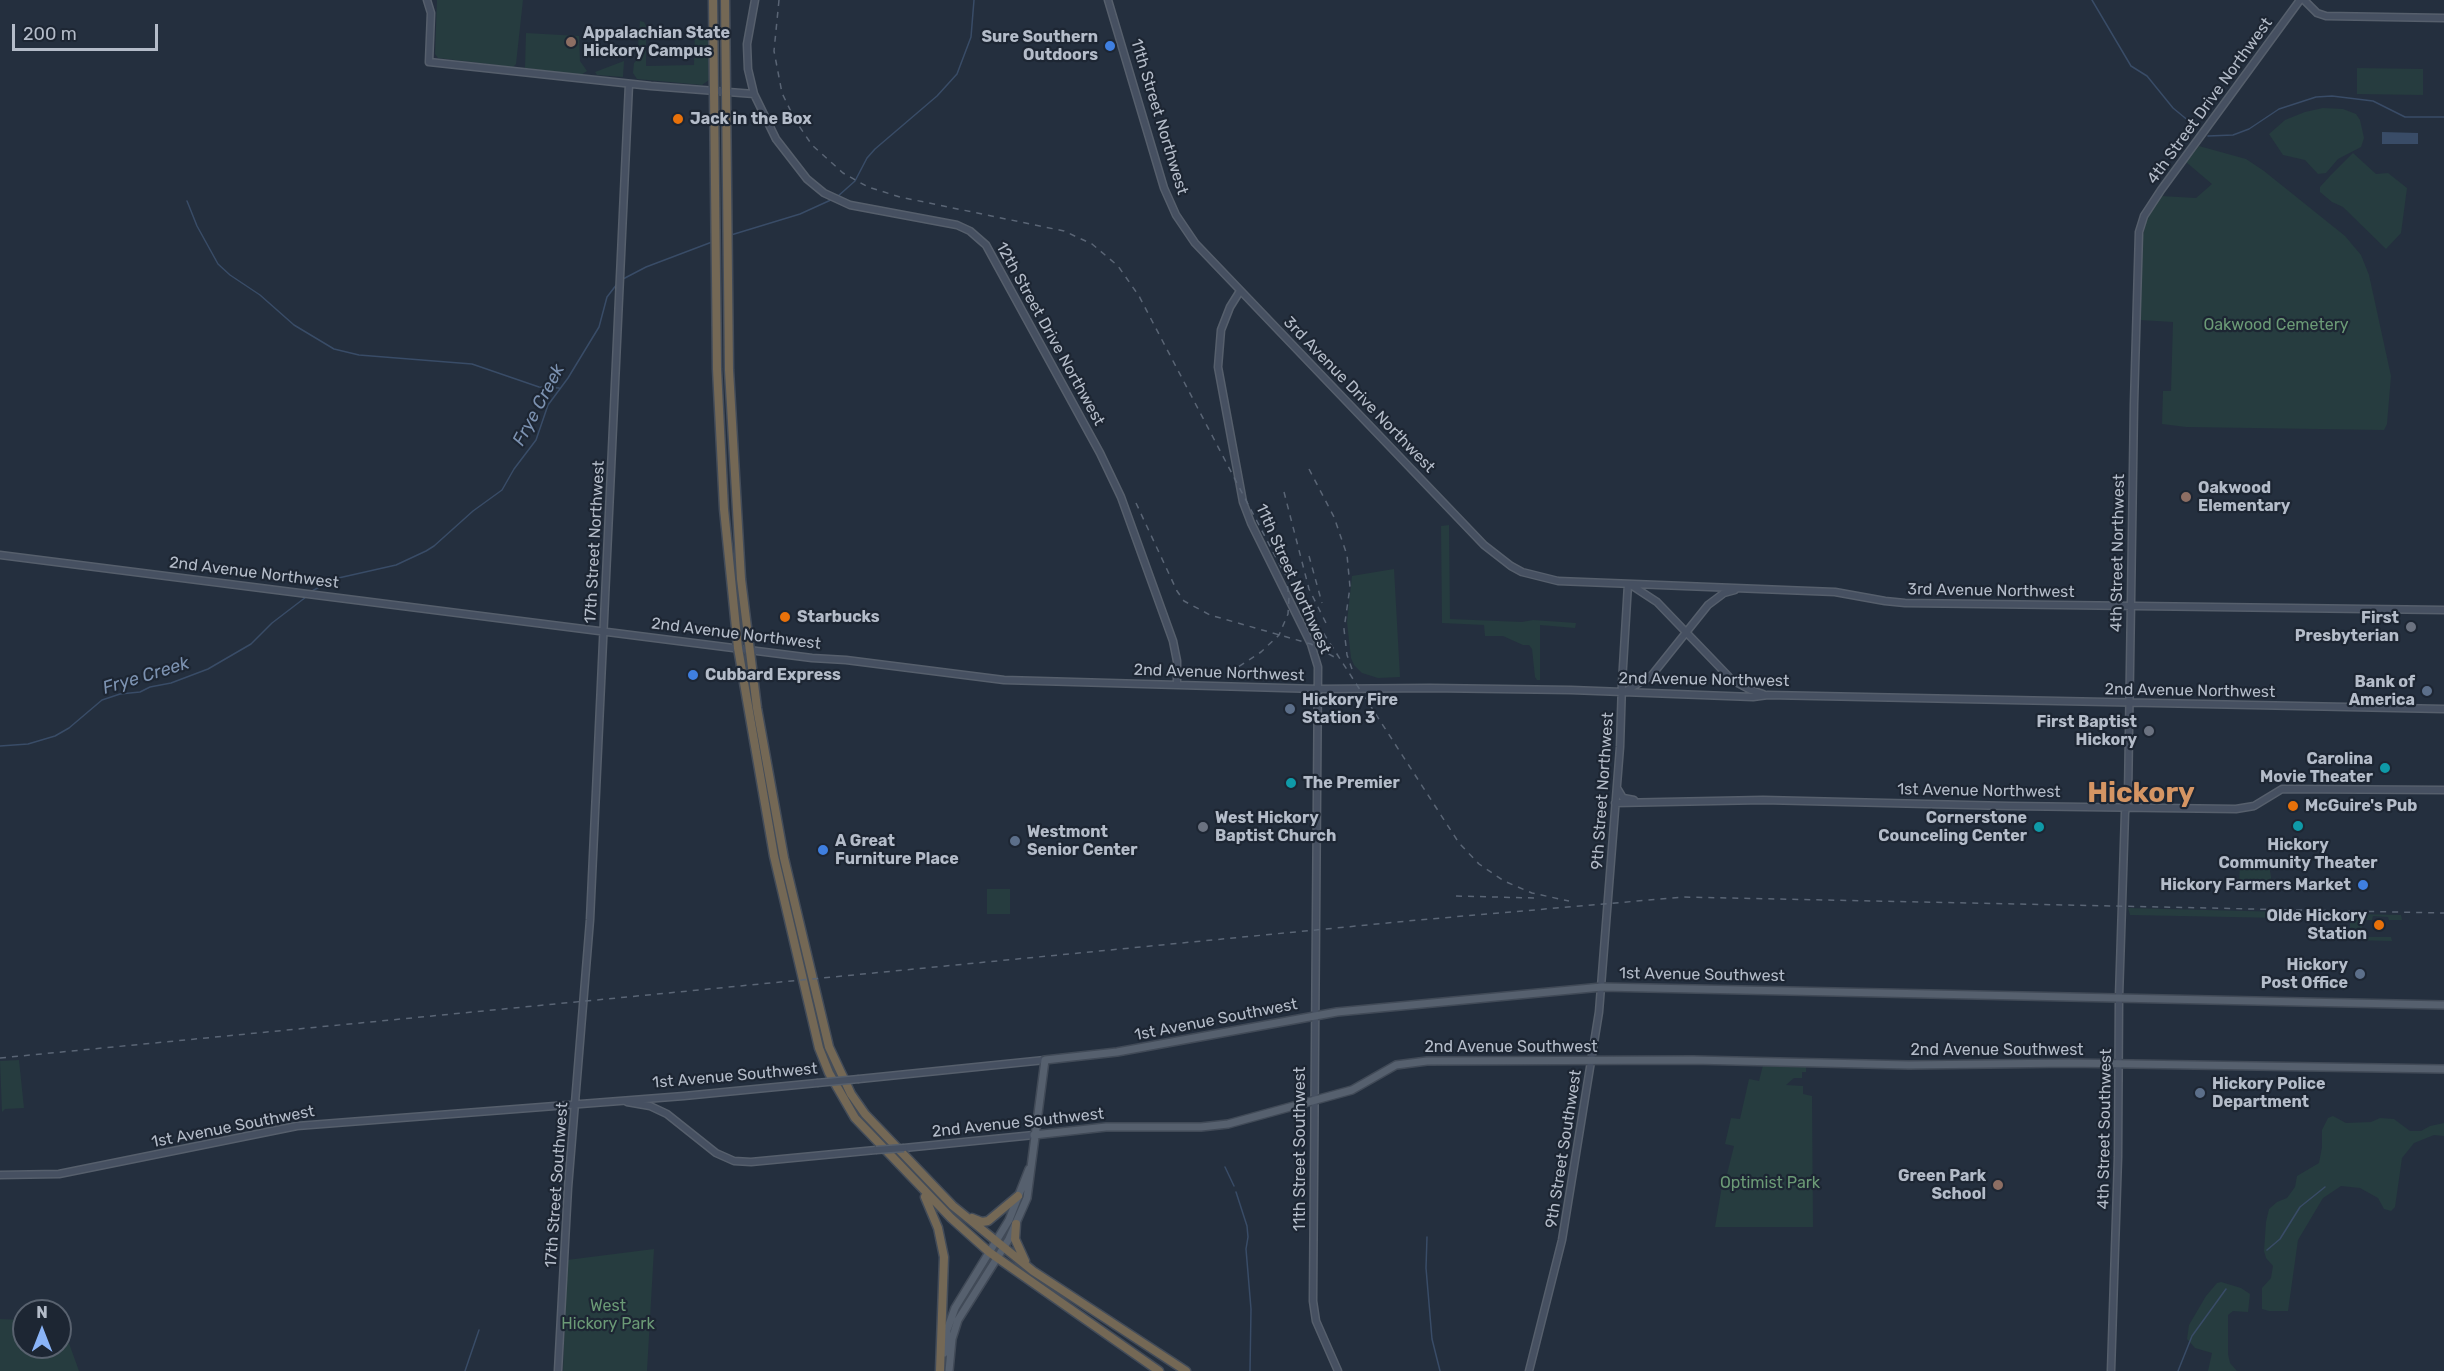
<!DOCTYPE html>
<style>
body{margin:0}
#map{position:relative;width:2444px;height:1371px;overflow:hidden;background:#242f3e;font-family:Rubik,sans-serif}
canvas{display:block}
.north{position:absolute;left:12px;top:1299px;width:60px;height:60px;box-sizing:border-box;background:#1d2633;border:2px solid #59626f;border-radius:50%;rotate:0deg;font-size:16px;font-weight:700;line-height:24px;text-align:center;color:#b4bcc9}
.north::after{content:'';display:block;margin:auto;width:21px;height:27px;background:#8ab4f8;clip-path:polygon(50% 0,100% 100%,50% 72%,0 100%)}
.scale{position:absolute;left:12px;top:24px;width:146px;height:27px;box-sizing:border-box;border:3px solid #b4bcc9;border-top:0;padding-left:8px;font-size:18px;line-height:21px;white-space:nowrap;color:#b4bcc9;-webkit-text-stroke:4px #1d2633;paint-order:stroke}
</style>
<div id="map">
<canvas width="2444" height="1371"></canvas>
<div class="north">N</div>
<div class="scale">200 m</div>
</div>
<script>
const ctx = document.querySelector('canvas').getContext('2d');
ctx.lineJoin = 'round';
function fillPath(path, color) { ctx.fillStyle = color; ctx.fill(path, 'evenodd'); }
const toPath = rows => new Path2D(rows.map(r => 'M' + r).join(''));
function trace(path, color, width, dash) { ctx.strokeStyle = color; ctx.lineWidth = width; ctx.lineCap = dash ? 'butt' : 'round'; ctx.setLineDash(dash || []); ctx.stroke(path); }
function drawText(font, color, halo, rows, align = 'center') {
  ctx.font = font + ' Rubik,sans-serif'; ctx.lineWidth = 4.5; ctx.setLineDash([]); ctx.textBaseline = 'middle'; ctx.strokeStyle = halo; ctx.fillStyle = color; for (const [text, x, y, turn = 0] of rows) {
    ctx.save(); ctx.translate(x, y); ctx.rotate((+turn || 0) * Math.PI / 180); ctx.textAlign = isNaN(turn) ? turn : align; if (halo) ctx.strokeText(text, 0, 0); ctx.fillText(text, 0, 0); ctx.restore();
  }
}
fillPath(toPath([
 [437,0,523,0,516,64,513,67,438,58,435,54],
 [640,21,644,22,646,26,646,66,694,65,695,28,708,30,709,80,702,85,637,79,633,73,634,63,637,60],
 [526,33,579,36,580,61,587,71,581,75,525,68],
 [624,61,623,77,597,75,595,72],
 [2357,68,2423,69,2423,95,2357,94],
 [2323,108,2343,109,2356,114,2360,120,2364,138,2361,147,2338,159,2326,173,2318,174,2305,160,2283,155,2269,134,2285,120,2305,112],
 [2199,146,2246,159,2264,171,2345,236,2361,255,2369,275,2391,376,2387,424,2384,430,2186,427,2162,424,2163,391,2171,391,2173,322,2139,320,2141,243,2147,219,2161,196,2196,198,2212,184,2186,162],
 [2353,153,2376,174,2388,173,2407,188,2401,233,2386,249,2343,207,2332,202,2320,192,2320,187,2330,176],
 [1449,525,1450,619,1522,622,1533,620,1576,623,1575,628,1540,625,1540,680,1537,680,1535,677,1532,649,1529,645,1523,645,1503,636,1485,636,1484,625,1442,623,1441,526],
 [1394,569,1400,677,1378,678,1362,673,1354,665,1351,658,1347,622,1352,576],
 [2240,864,2269,865,2272,883,2239,884],
 [987,889,1010,889,1010,914,987,914],
 [2128,908,2285,912,2285,916,2280,918,2130,915],
 [2357,914,2401,915,2402,920,2389,920,2388,917,2373,916,2372,920,2363,920,2358,917,2363,921,2361,931,2363,931,2363,937,2391,937,2392,941,2350,940,2350,916,2357,917],
 [19,1060,24,1108,5,1109,2,1112,0,1061],
 [1763,1065,1806,1067,1806,1072,1802,1072,1802,1078,1794,1078,1786,1085,1803,1086,1803,1094,1812,1096,1813,1227,1715,1227,1724,1174,1727,1174,1734,1146,1725,1144,1731,1118,1740,1119,1749,1079,1759,1081],
 [2333,1116,2346,1123,2371,1122,2380,1118,2394,1119,2410,1131,2421,1131,2430,1126,2444,1123,2444,1136,2434,1135,2414,1143,2402,1158,2395,1207,2391,1211,2384,1209,2378,1198,2360,1188,2341,1186,2323,1198,2298,1240,2288,1311,2269,1311,2262,1309,2262,1288,2271,1278,2273,1266,2266,1258,2264,1251,2266,1222,2269,1209,2277,1202,2287,1198,2295,1187,2297,1176,2319,1163,2322,1147,2322,1130,2328,1118],
 [654,1249,647,1371,563,1371,567,1260],
 [2221,1282,2241,1288,2250,1294,2248,1312,2233,1311,2228,1315,2228,1354,2230,1363,2237,1371,2208,1371,2212,1353,2195,1348,2187,1339,2189,1325,2206,1296,2217,1283],
 [0,1319,24,1320,24,1347,60,1347,61,1321,79,1371,0,1371]
]), '#263c3f');
fillPath(toPath([
 [2382,132,2418,133,2418,144,2382,144]
]), '#394c67');
trace(toPath([
 [2092,0,2131,66,2147,76,2173,108,2196,127],
 [2208,136,2233,135,2249,129,2279,109,2316,97,2332,96,2373,101,2405,117,2444,117],
 [837,197,855,181,867,158,875,149,937,96,957,74,971,37,974,0],
 [187,201,197,226,218,264,230,275,260,295,294,325,334,349,359,355,472,364,539,387,559,388],
 [731,235,800,214,833,199],
 [623,279,646,267,712,242],
 [312,591,334,579,396,565,426,551,434,546,473,511,502,490,514,469,536,440,548,405,568,378,599,327,607,297,617,284],
 [0,746,28,744,55,736,69,728,102,700,120,694,140,692,150,687,171,683,208,669,251,644,272,623,306,597],
 [1225,1167,1234,1186],
 [1236,1192,1247,1226,1248,1237,1246,1249,1251,1309,1250,1371],
 [1427,1237,1426,1268,1432,1339,1440,1371],
 [2267,1250,2280,1239,2300,1207,2325,1187],
 [465,1371,479,1330],
 [2178,1371,2192,1336,2226,1289]
]), '#394c67', 1.5);
const secondary = toPath([
 [427,0,431,13,429,62,651,86,754,94],
 [755,0,747,44,748,69,754,94,776,139,807,179,824,193,850,205,957,225,970,231,986,245,1100,453,1121,497,1173,641,1177,661,1177,685],
 [1108,0,1164,188,1176,215,1195,243,1484,545,1511,566,1522,572,1558,581,1835,592,1885,601,1905,603,2444,610],
 [2304,0,2317,13,2326,16,2444,18],
 [1240,291,1230,307,1221,330,1218,367,1243,502,1251,523,1311,644,1318,667,1313,1301,1316,1321,1338,1371],
 [0,555,812,658,846,660,1004,680,1318,689,1430,688,1571,690,1753,697,1768,695,2444,709],
 [1631,585,1657,602,1732,680,1751,690,1763,694],
 [1626,691,1652,675,1708,605,1724,593,1735,590],
 [1617,788,1623,798,1634,800],
 [1615,803,1763,800,2009,806,2236,809,2254,806,2282,789,2444,790],
 [859,1079,1045,1060],
 [627,1102,650,1106,667,1114,716,1153,734,1161,751,1162,876,1150],
 [904,1148,1034,1135],
 [0,1175,59,1174,297,1126,684,1096,817,1083],
 [558,1371,568,1188,590,920,629,84],
 [1529,1371,1562,1240,1599,1012,1620,747,1622,683,1628,584],
 [2111,1371,2118,1157,2119,997,2125,813,2128,798,2134,404,2139,232,2144,216,2161,190,2300,0]
]);
const primary = toPath([
 [1034,1135,1106,1127,1201,1127,1228,1124,1352,1090,1396,1065,1427,1061,1693,1060,1909,1065,2069,1063,2444,1069],
 [944,1353,947,1330,955,1308,1009,1220,1029,1169],
 [949,1371,952,1339,958,1320,1009,1239,1027,1198,1045,1060,1117,1052,1337,1012,1602,987,2444,1005]
]);
const highway = toPath([
 [713,0,717,369,724,509,738,648,774,856,819,1048,829,1073,855,1118,951,1218,989,1252,1159,1371],
 [725,0,729,370,741,579,757,708,784,858,829,1047,851,1094,865,1114,953,1206,1033,1271,1186,1371],
 [925,1197,938,1228,944,1257,940,1371],
 [972,1218,982,1222,988,1221,1018,1196],
 [1016,1224,1015,1239,1025,1261]
]);
trace(secondary, '#565f6c', 9);
trace(primary, '#414a57', 10);
trace(highway, '#434c59', 11);
trace(secondary, '#465061', 6);
trace(primary, '#56606e', 7);
trace(highway, '#746855', 8);
trace(toPath([
 [779,0,774,51,782,93,795,120,812,145,843,173,868,187,900,197,1064,231,1092,244,1118,266,1139,296,1282,569,1459,843,1479,864,1504,881,1532,893,1569,901],
 [1309,469,1334,517,1347,555,1350,587,1344,629,1347,655,1352,669],
 [1284,492,1309,589,1327,625],
 [1136,503,1177,591,1184,601,1210,615,1311,644,1336,658],
 [1309,556,1322,603],
 [1229,673,1261,652,1279,635,1288,614,1289,597,1287,583],
 [1456,896,1534,898],
 [0,1058,1418,920,1684,897,2444,913]
]), '#5a6575', 1.5, [6, 6]);
const secondaryBridge = toPath([
 [817,1083,859,1079],
 [876,1150,904,1148]
]);
trace(secondaryBridge, '#565f6c', 9, []);
trace(secondaryBridge, '#465061', 6);
for (const [x, y, r, color] of [
 [571,42,6,"#8d6e63"],
 [1110,46,6,"#3f7fe0"],
 [678,119,6,"#e8710a"],
 [2186,497,6,"#8d6e63"],
 [785,617,6,"#e8710a"],
 [2411,627,6,"#6b7280"],
 [693,675,6,"#3f7fe0"],
 [2427,691,6,"#5c6f8a"],
 [1290,709,6,"#5c6f8a"],
 [2149,731,6,"#6b7280"],
 [2385,768,6,"#0f9aa8"],
 [1291,783,6,"#0f9aa8"],
 [2293,806,6,"#e8710a"],
 [2298,826,6,"#0f9aa8"],
 [1203,827,6,"#6b7280"],
 [2039,827,6,"#0f9aa8"],
 [1015,841,6,"#5c6f8a"],
 [823,850,6,"#3f7fe0"],
 [2363,885,6,"#3f7fe0"],
 [2379,925,6,"#e8710a"],
 [2360,974,6,"#5c6f8a"],
 [2200,1093,6,"#5c6f8a"],
 [1998,1185,6,"#8d6e63"]
]) { const dot = new Path2D(); dot.arc(x, y, r, 0, 2 * Math.PI); ctx.fillStyle = color; ctx.fill(dot); trace(dot, '#1d2633', 2); }
drawText('bold 16px', '#b4bcc9', '#1d2633', [
 ["Appalachian State",583,33],
 ["Hickory Campus",583,51],
 ["Sure Southern",1098,37,"right"],
 ["Outdoors",1098,55,"right"],
 ["Jack in the Box",690,119],
 ["Oakwood",2198,488],
 ["Elementary",2198,506],
 ["Starbucks",797,617],
 ["First",2399,618,"right"],
 ["Presbyterian",2399,636,"right"],
 ["Cubbard Express",705,675],
 ["Bank of",2415,682,"right"],
 ["America",2415,700,"right"],
 ["Hickory Fire",1302,700],
 ["Station 3",1302,718],
 ["First Baptist",2137,722,"right"],
 ["Hickory",2137,740,"right"],
 ["Carolina",2373,759,"right"],
 ["Movie Theater",2373,777,"right"],
 ["The Premier",1303,783],
 ["McGuire's Pub",2305,806],
 ["West Hickory",1215,818],
 ["Baptist Church",1215,836],
 ["Cornerstone",2027,818,"right"],
 ["Counceling Center",2027,836,"right"],
 ["Westmont",1027,832],
 ["Senior Center",1027,850],
 ["A Great",835,841],
 ["Furniture Place",835,859],
 ["Hickory",2298,845,"center"],
 ["Community Theater",2298,863,"center"],
 ["Hickory Farmers Market",2351,885,"right"],
 ["Olde Hickory",2367,916,"right"],
 ["Station",2367,934,"right"],
 ["Hickory",2348,965,"right"],
 ["Post Office",2348,983,"right"],
 ["Hickory Police",2212,1084],
 ["Department",2212,1102],
 ["Green Park",1986,1176,"right"],
 ["School",1986,1194,"right"]
], 'left');
drawText('16px', '#b4bcc9', '#1d2633', [
 ["4th Street Drive Northwest",2210,101,-54],
 ["11th Street Northwest",1159,117,73],
 ["12th Street Drive Northwest",1050,334,61],
 ["3rd Avenue Drive Northwest",1359,395,46],
 ["17th Street Northwest",595,542,-87],
 ["4th Street Northwest",2118,553,-89],
 ["2nd Avenue Northwest",254,573,7],
 ["11th Street Northwest",1293,579,66],
 ["3rd Avenue Northwest",1991,591,1],
 ["2nd Avenue Northwest",736,634,7],
 ["2nd Avenue Northwest",1219,673,2],
 ["2nd Avenue Northwest",1704,680,1],
 ["2nd Avenue Northwest",2190,691,1],
 ["9th Street Northwest",1603,791,-86],
 ["1st Avenue Northwest",1979,791,1],
 ["1st Avenue Southwest",1702,975,1],
 ["1st Avenue Southwest",1216,1020,-11],
 ["2nd Avenue Southwest",1511,1047],
 ["2nd Avenue Southwest",1997,1050],
 ["1st Avenue Southwest",735,1076,-5],
 ["2nd Avenue Southwest",1018,1123,-6],
 ["1st Avenue Southwest",233,1127,-11],
 ["4th Street Southwest",2105,1129,-89],
 ["11th Street Southwest",1300,1149,-90],
 ["9th Street Southwest",1564,1149,-81],
 ["17th Street Southwest",557,1185,-86]
]);
drawText('16px', '#6b9a76', '#1d2633', [
 ["Oakwood Cemetery",2276,325],
 ["Optimist Park",1770,1183],
 ["West",608,1306],
 ["Hickory Park",608,1324]
]);
drawText('italic 18px', '#7c92b1', '#1d2633', [
 ["Frye Creek",539,405,-62],
 ["Frye Creek",146,676,-17]
]);
drawText('bold 28px', '#d59563', '#1d2633', [
 ["Hickory",2141,794]
]);
</script>
